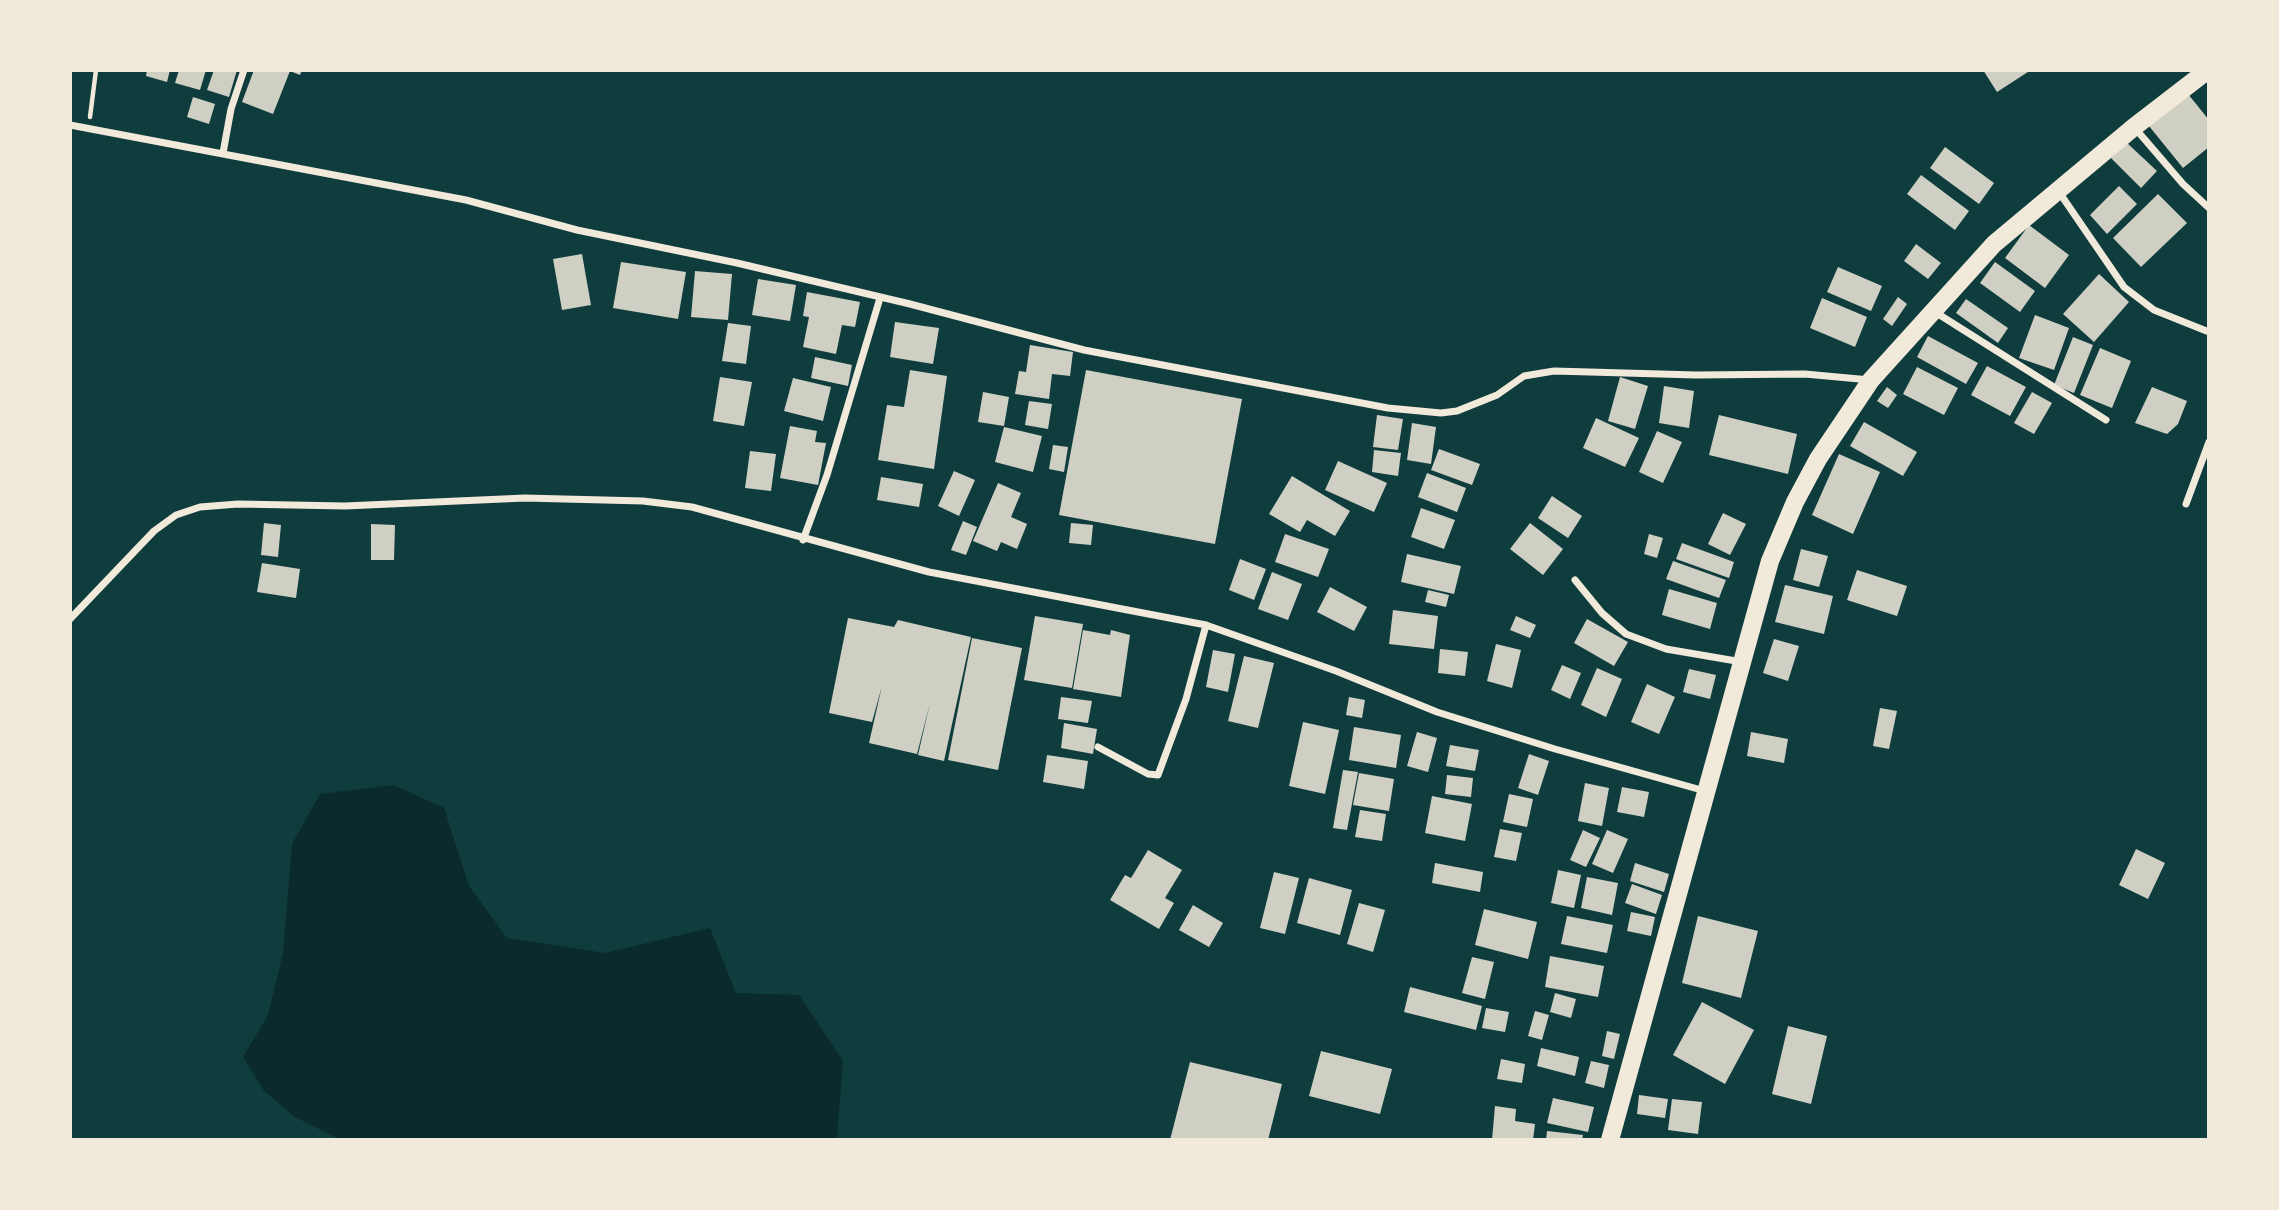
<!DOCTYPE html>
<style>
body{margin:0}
#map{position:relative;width:2279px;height:1210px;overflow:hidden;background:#0f3d3e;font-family:"Open Sans",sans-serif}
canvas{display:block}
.frame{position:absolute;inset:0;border:72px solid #f1e9da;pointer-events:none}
</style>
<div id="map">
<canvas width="2279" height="1210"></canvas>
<div class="frame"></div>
</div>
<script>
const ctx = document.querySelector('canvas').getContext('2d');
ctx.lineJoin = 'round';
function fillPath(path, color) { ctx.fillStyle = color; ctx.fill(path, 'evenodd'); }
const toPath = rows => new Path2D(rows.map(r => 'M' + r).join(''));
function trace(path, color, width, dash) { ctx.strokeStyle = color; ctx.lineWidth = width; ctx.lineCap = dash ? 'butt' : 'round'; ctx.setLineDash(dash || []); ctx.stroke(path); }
fillPath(toPath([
 [394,785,444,808,469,886,507,938,605,953,710,928,736,993,799,995,843,1061,837,1140,341,1140,295,1117,264,1091,243,1057,268,1015,283,953,292,844,320,794]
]), '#0a2a2b');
fillPath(toPath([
 [147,70,170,70,167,82,146,76],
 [179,70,206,70,200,90,175,83],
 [214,70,237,70,229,97,207,90],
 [254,70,302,70,300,75,290,71,273,114,242,102],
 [1983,70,2031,70,1997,92],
 [2188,94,2209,120,2209,147,2183,168,2149,126],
 [193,97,215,104,209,124,187,117],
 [2126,142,2157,171,2141,188,2111,158],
 [1945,147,1994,183,1979,204,1930,168],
 [1921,175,1969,211,1955,230,1907,194],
 [2119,186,2137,204,2107,234,2090,215],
 [2158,194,2187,223,2141,267,2113,238],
 [2029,225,2069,255,2045,288,2005,258],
 [1916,244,1941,263,1928,279,1904,261],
 [582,254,591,305,562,310,553,259],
 [621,262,686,272,678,319,613,308],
 [1995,262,2035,291,2020,312,1980,283],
 [1838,267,1882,286,1871,311,1827,292],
 [695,271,732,274,728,320,691,317],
 [2099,274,2129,302,2094,342,2063,314],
 [758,279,796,285,790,321,752,315],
 [807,292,860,302,855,327,842,325,836,354,803,347,809,317,803,316],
 [1898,297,1907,304,1892,326,1883,319],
 [1822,298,1867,317,1855,347,1810,328],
 [1966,299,2008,328,1998,343,1956,313],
 [2035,315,2069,328,2054,370,2019,358],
 [895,322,939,328,933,364,890,357],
 [728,323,751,326,746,364,722,361],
 [1928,336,1978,363,1966,384,1917,357],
 [2073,337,2093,345,2074,393,2054,385],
 [1030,345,1073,352,1070,376,1052,374,1049,399,1015,394,1019,371,1026,372],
 [2100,348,2131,361,2112,408,2080,395],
 [815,357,852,365,848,386,811,378],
 [1987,366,2026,387,2010,416,1971,395],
 [1917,367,1958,388,1944,415,1903,394],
 [910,370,947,376,934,469,878,460,887,405,904,407],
 [1086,370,1242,399,1215,544,1059,515],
 [720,377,752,382,744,426,713,421],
 [1620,377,1648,386,1635,429,1608,421],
 [793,378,831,387,823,421,784,411],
 [1664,386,1694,391,1689,428,1659,423],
 [1887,387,1897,395,1888,408,1877,401],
 [2152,387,2187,401,2178,424,2167,434,2135,423],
 [983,392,1009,397,1004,426,978,422],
 [2032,392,2052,403,2034,434,2014,423],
 [1029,401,1052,404,1048,429,1025,425],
 [1377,415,1403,419,1398,450,1373,447],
 [1719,415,1797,434,1788,474,1709,455],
 [1596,418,1639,438,1625,467,1583,448],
 [1864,422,1917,452,1903,476,1850,446],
 [1412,423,1436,427,1431,464,1407,460],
 [790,426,817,431,815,442,826,443,818,485,780,478],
 [1004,427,1042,436,1033,472,995,462],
 [1657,431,1682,442,1663,483,1639,472],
 [1053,445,1068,447,1064,472,1049,469],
 [1439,449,1480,464,1472,485,1431,470],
 [1374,450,1401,453,1398,476,1372,472],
 [750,451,776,454,771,491,745,488],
 [1839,454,1880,472,1853,534,1812,515],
 [1338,461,1387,483,1374,512,1325,490],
 [954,471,975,480,959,516,938,506],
 [1427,473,1466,488,1457,512,1418,497],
 [1292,476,1350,511,1335,536,1307,520,1300,532,1269,514],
 [881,477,923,484,919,507,877,500],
 [998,483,1021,493,1011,517,1027,524,1017,549,1001,542,997,551,973,541],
 [1552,496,1582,516,1568,538,1538,518],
 [1421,508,1455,520,1444,549,1411,537],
 [1723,513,1746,524,1730,555,1708,544],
 [963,521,977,527,966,555,951,550],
 [264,523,281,525,278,557,261,555],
 [1071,523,1093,525,1091,545,1069,543],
 [1530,523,1563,549,1543,575,1510,549],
 [371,524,395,525,394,560,371,560],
 [1285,534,1329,549,1318,577,1275,562],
 [1649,534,1663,538,1657,558,1644,554],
 [1682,543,1734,562,1729,578,1676,559],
 [1801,549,1828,556,1819,587,1793,580],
 [1407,554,1461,566,1454,594,1401,582],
 [1240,559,1266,569,1254,600,1229,590],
 [1673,561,1726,580,1719,598,1666,579],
 [262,563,300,569,296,598,257,592],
 [1857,570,1907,586,1897,616,1847,600],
 [1272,572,1302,584,1288,620,1258,609],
 [1785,585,1833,596,1824,634,1775,622],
 [1330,587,1367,607,1354,631,1317,612],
 [1669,589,1717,603,1710,629,1662,615],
 [1428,590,1449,595,1446,607,1425,602],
 [1393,610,1438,616,1434,649,1389,644],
 [1035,616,1083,624,1072,688,1024,680],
 [1516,616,1536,625,1530,638,1510,630],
 [848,618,894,627,898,620,971,637,944,761,918,755,930,703,917,754,869,743,882,686,872,722,829,713],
 [1587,619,1628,642,1614,666,1574,643],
 [1083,630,1110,635,1111,630,1130,635,1121,697,1073,689],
 [972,638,1022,648,998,770,948,760],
 [1774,639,1799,646,1788,681,1763,673],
 [1496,644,1521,650,1512,688,1487,681],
 [1440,649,1468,652,1465,676,1438,673],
 [1213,650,1235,654,1228,692,1206,687],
 [1244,656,1274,663,1258,728,1228,721],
 [1562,665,1581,673,1570,699,1551,690],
 [1597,668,1622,679,1606,717,1581,705],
 [1689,669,1716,675,1710,699,1683,692],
 [1647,684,1675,697,1659,734,1631,722],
 [1061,697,1092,701,1088,723,1058,719],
 [1349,697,1365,700,1362,718,1346,715],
 [1880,708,1897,711,1889,749,1873,746],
 [1303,722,1339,730,1325,794,1289,786],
 [1064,723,1097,729,1093,754,1061,748],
 [1354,727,1401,735,1396,768,1349,760],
 [1417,732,1437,738,1428,772,1407,766],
 [1751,732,1788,739,1784,763,1747,756],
 [1450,745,1479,750,1475,771,1446,766],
 [1529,754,1549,761,1538,795,1518,788],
 [1047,755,1088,761,1084,789,1043,782],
 [1343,770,1358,772,1347,830,1333,828],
 [1359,773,1394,779,1389,811,1353,805],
 [1447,775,1473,778,1471,797,1445,794],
 [1585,783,1609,788,1602,826,1578,821],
 [1622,787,1649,792,1644,817,1617,812],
 [1509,794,1533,799,1527,827,1503,822],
 [1432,796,1472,804,1465,841,1425,833],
 [1360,810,1386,814,1382,841,1355,837],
 [1500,829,1522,833,1516,861,1494,857],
 [1583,830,1600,838,1586,867,1570,860],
 [1607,830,1628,839,1613,873,1592,864],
 [2136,849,2165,863,2148,899,2119,885],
 [1148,850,1182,870,1165,898,1174,903,1159,929,1110,900,1125,875,1131,878],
 [1435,863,1483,872,1480,892,1432,883],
 [1635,863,1669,874,1664,892,1630,881],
 [1558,870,1581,875,1574,908,1551,903],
 [1274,872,1299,878,1285,934,1260,928],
 [1587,877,1618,883,1612,915,1581,908],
 [1309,878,1352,890,1340,935,1297,923],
 [1632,884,1662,895,1656,914,1625,903],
 [1359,903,1385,910,1373,952,1347,944],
 [1193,905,1223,923,1209,947,1179,930],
 [1484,909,1537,922,1528,959,1475,945],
 [1631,912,1655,917,1651,936,1627,931],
 [1567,916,1613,925,1607,953,1561,944],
 [1698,916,1758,931,1741,998,1682,983],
 [1550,956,1604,966,1598,997,1545,987],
 [1472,957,1494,962,1485,999,1462,993],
 [1410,987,1482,1006,1476,1030,1404,1012],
 [1555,993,1576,999,1571,1018,1550,1012],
 [1702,1002,1754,1030,1725,1084,1673,1055],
 [1486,1008,1509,1012,1505,1032,1482,1028],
 [1535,1011,1549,1015,1542,1040,1528,1036],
 [1788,1026,1827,1036,1811,1104,1772,1094],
 [1607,1031,1620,1034,1614,1059,1602,1056],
 [1541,1048,1579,1057,1575,1076,1537,1066],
 [1321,1051,1392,1069,1380,1114,1309,1096],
 [1501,1059,1525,1064,1522,1083,1497,1079],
 [1591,1061,1609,1065,1604,1088,1585,1083],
 [1190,1062,1282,1084,1268,1140,1170,1140],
 [1639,1095,1668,1099,1665,1118,1637,1114],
 [1553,1098,1594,1107,1588,1132,1547,1123],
 [1672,1099,1702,1102,1698,1134,1668,1130],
 [1495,1106,1516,1109,1515,1121,1535,1124,1533,1140,1492,1140],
 [1547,1131,1583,1135,1582,1140,1546,1140]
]), '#cfcfc3');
trace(toPath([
 [90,117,96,70]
]), '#f1e9da', 4.5);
trace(toPath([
 [70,125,466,200,577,230,737,263,910,304,1084,350,1388,408,1441,413,1457,411,1497,395,1524,376,1554,371,1696,375,1805,374,1870,380],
 [2134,127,2183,184,2209,208],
 [223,153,231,109,244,70],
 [2059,192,2124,287,2154,310,2209,332],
 [1935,312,2106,420],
 [2186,504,2209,442],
 [803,540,827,475,880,298],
 [1575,580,1602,613,1626,634,1666,649,1742,662],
 [70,619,154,531,176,515,200,507,238,504,345,506,525,498,643,501,692,507,929,572,1206,625,1336,671,1437,712,1555,749,1705,791],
 [1098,747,1148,774,1158,775,1186,699,1206,625]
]), '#f1e9da', 7);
trace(toPath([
 [1610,1140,1770,561,1795,502,1818,459,1871,380,1994,244,2134,127,2208,70]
]), '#f1e9da', 18);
</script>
